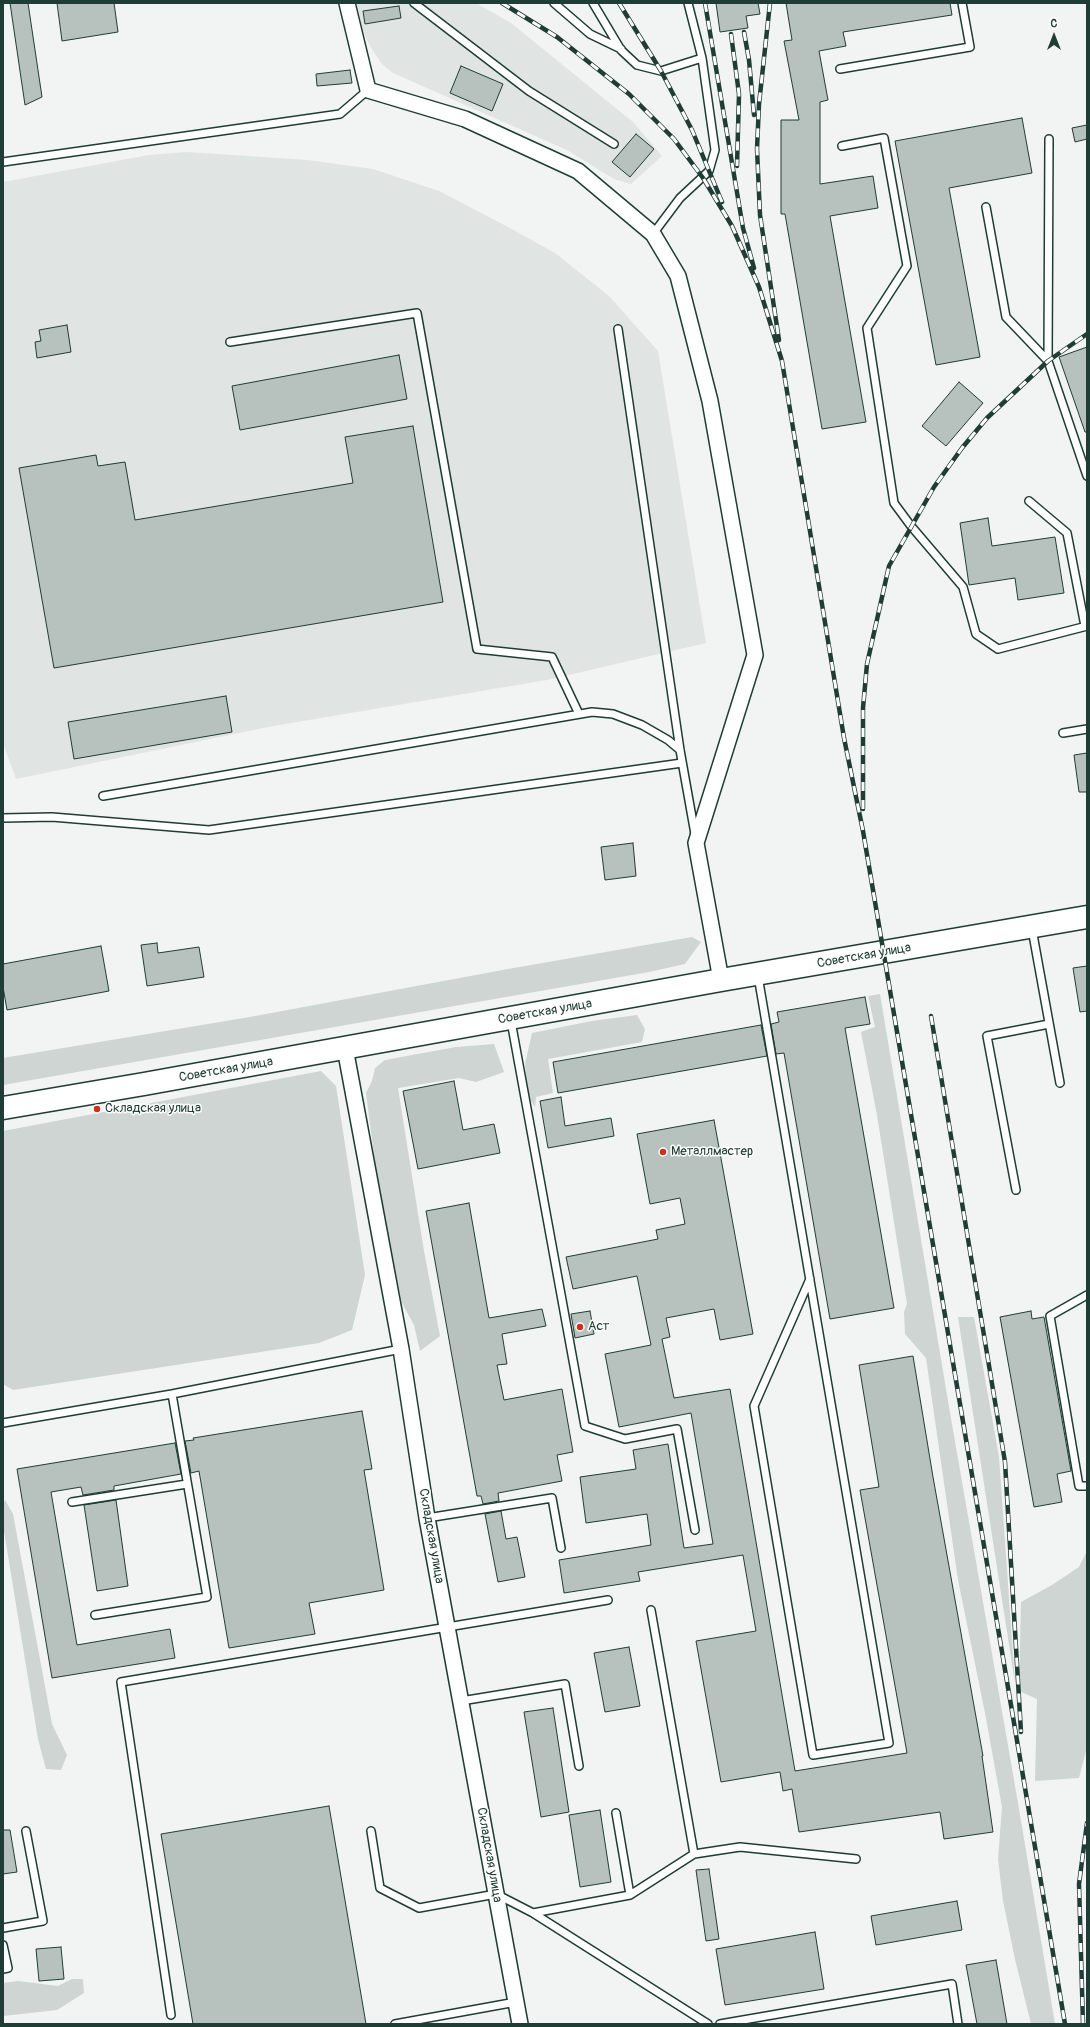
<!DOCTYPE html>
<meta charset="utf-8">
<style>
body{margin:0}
#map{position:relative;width:1090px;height:2027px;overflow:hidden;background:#f2f3f3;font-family:Pangolin,sans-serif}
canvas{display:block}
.frame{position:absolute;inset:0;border:4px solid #1f3d34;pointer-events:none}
.north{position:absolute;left:1034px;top:16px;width:40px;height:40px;-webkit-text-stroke:3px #fff;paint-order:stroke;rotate:0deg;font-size:11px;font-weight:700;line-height:16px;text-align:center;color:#1f3d34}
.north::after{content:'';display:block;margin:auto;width:14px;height:18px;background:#1f3d34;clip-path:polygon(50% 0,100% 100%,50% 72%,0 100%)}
</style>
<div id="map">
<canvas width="1090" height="2027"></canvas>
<div class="frame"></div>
<div class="north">С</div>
</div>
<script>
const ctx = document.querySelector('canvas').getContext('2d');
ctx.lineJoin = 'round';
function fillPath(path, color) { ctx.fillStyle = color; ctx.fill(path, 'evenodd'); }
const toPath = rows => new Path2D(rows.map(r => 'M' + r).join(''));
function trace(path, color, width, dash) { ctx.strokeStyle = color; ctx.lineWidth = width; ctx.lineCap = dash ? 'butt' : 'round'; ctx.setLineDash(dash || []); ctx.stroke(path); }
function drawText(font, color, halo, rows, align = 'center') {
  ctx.font = font + ' Pangolin,sans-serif'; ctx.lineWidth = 3; ctx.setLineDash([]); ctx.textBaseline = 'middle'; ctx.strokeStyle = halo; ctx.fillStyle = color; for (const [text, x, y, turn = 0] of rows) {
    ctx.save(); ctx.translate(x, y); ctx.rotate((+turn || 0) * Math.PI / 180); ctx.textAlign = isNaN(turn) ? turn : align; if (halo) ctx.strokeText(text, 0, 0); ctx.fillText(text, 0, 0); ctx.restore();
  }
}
fillPath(toPath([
 [357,3,476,3,511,23,633,122,662,156,631,184,614,179,567,150,393,73,382,64,370,46,362,28],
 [187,152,307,160,373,169,439,191,508,227,555,253,609,296,658,351,706,643,547,680,273,726,16,779,3,743,3,182,149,155]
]), '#e0e4e3');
fillPath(toPath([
 [692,937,701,942,685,964,649,972,3,1085,3,1058,250,1017,508,969],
 [880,994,949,1407,1018,1803,1055,2024,1031,2024,1015,1959,1003,1901,998,1859,1002,1807,985,1713,958,1580,926,1358,905,1334,904,1312,907,1304,877,1115,861,1032,875,1027,868,996],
 [637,1015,645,1029,642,1042,548,1059,553,1093,536,1097,535,1107,528,1097,525,1064,532,1033,592,1021],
 [494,1044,504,1072,476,1082,459,1078,398,1088,424,1251,440,1336,420,1351,414,1325,402,1303,378,1186,366,1093,372,1081,375,1068,385,1060,456,1047],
 [321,1071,336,1086,365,1275,352,1330,319,1343,13,1390,3,1384,3,1131],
 [958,1317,974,1317,999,1457,1015,1683],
 [5,1500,13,1514,52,1724,67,1755,61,1770,46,1769,38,1739,3,1525,3,1503],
 [1087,1551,1087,1747,1079,1778,1035,1781,1037,1699,1019,1691,1021,1602,1052,1585,1079,1567],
 [72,1979,83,1979,84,1993,57,2010,3,2016,3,1983,18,1981,58,1986]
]), '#ced5d3');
const building = toPath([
 [10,3,28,3,42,97,25,105,10,3],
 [57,3,114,3,118,32,62,41,57,3],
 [716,3,758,3,760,14,746,16,748,28,720,32,716,3],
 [786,3,950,3,952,15,843,32,846,46,819,51,828,100,820,102,820,184,873,176,878,208,830,216,866,422,822,429,785,214,781,214,781,120,799,120,784,41,792,40,786,3],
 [399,6,401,18,365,24,363,11,399,6],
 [461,66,503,84,492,111,450,93,461,66],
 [350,70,352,83,317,86,316,74,350,70],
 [1022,118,1032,173,949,188,980,357,936,365,895,141,1022,118],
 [1087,125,1087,139,1075,142,1072,128,1087,125],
 [636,134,654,149,630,177,612,162,636,134],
 [67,325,71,352,37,358,35,342,41,341,39,330,67,325],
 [1087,347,1087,432,1085,432,1059,357,1087,347],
 [399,355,407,399,240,430,232,386,399,355],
 [959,382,983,403,946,446,922,426,959,382],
 [413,426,443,602,54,668,19,468,96,455,98,466,125,462,135,520,353,483,345,437,413,426],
 [988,518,992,546,1055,537,1064,593,1018,600,1015,578,969,585,960,523,988,518],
 [226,696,232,732,74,759,68,722,226,696],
 [1087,753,1087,792,1079,792,1074,755,1087,753],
 [633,843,636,876,605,880,601,847,633,843],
 [157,943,158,953,199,947,204,977,147,986,141,945,157,943],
 [101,946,109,991,7,1010,3,987,3,964,101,946],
 [1087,966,1087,1011,1080,1012,1073,968,1087,966],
 [865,997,870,1024,845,1028,894,1308,830,1319,784,1053,776,1054,771,1024,779,1022,777,1012,865,997],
 [761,1025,767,1056,558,1093,553,1062,761,1025],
 [454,1081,463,1130,494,1124,500,1153,418,1169,403,1091,454,1081],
 [561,1097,565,1126,611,1118,614,1136,548,1148,540,1101,561,1097],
 [714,1120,753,1334,720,1340,714,1309,666,1318,670,1337,662,1339,674,1398,730,1389,795,1771,907,1753,860,1490,879,1487,859,1365,913,1356,933,1477,983,1756,982,1756,993,1832,944,1839,940,1812,799,1832,792,1789,783,1791,780,1772,721,1782,696,1641,756,1631,743,1555,638,1572,640,1581,564,1593,559,1560,651,1545,647,1514,586,1523,580,1477,636,1469,633,1450,668,1444,684,1548,713,1544,691,1413,619,1427,605,1354,651,1345,637,1276,573,1289,566,1257,658,1239,656,1230,685,1224,680,1198,650,1204,637,1134,714,1120],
 [469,1203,489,1318,542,1309,546,1326,502,1334,507,1364,497,1365,504,1400,562,1389,573,1452,557,1455,562,1481,498,1493,499,1501,483,1504,481,1496,477,1496,426,1211,469,1203],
 [590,1311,594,1334,575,1338,571,1314,590,1311],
 [1031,1311,1032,1319,1044,1317,1071,1471,1057,1474,1062,1502,1034,1507,1000,1317,1031,1311],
 [362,1411,372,1469,364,1470,384,1590,309,1603,315,1634,229,1648,199,1471,191,1473,185,1441,194,1440,193,1438,362,1411],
 [175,1443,181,1474,114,1486,114,1490,83,1495,81,1487,51,1492,77,1645,170,1629,175,1658,52,1678,17,1469,175,1443],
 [116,1500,128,1586,97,1591,84,1505,116,1500],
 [501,1511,506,1539,517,1537,525,1577,498,1582,485,1514,501,1511],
 [629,1647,640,1706,605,1712,594,1653,629,1647],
 [553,1708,569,1812,541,1817,524,1712,553,1708],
 [329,1806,366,2024,193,2024,161,1834,329,1806],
 [600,1810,611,1882,580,1887,569,1815,600,1810],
 [3,1830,10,1830,17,1872,3,1874,3,1830],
 [709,1869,719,1939,706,1941,696,1870,709,1869],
 [957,1901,962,1930,876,1945,871,1916,957,1901],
 [815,1932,824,1989,725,2005,716,1949,815,1932],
 [61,1947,64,1979,39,1981,36,1949,61,1947],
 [996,1960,1007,2024,977,2024,966,1965,996,1960]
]);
fillPath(building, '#b7c1bd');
trace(building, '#1f3d34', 1);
const service = toPath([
 [414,3,529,91,614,144],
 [554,3,590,34,621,49],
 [593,3,621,50,637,65,661,71,702,58],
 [840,69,970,47,962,3],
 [1049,139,1048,361,1087,476],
 [842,146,884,138,907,266,867,328,894,503,911,526,963,587,976,634,998,649,1087,626],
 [3,162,340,114,368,90],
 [986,207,1006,317,1048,361],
 [653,234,680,198,709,171,715,150,702,58,688,3],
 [618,329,680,750,695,834],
 [230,342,417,313,477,649,552,657,579,714],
 [1029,501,1067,533,1085,626],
 [1063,733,1087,729],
 [103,796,592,712,613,714,642,725,668,740,680,750],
 [3,818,52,817,209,830,682,763],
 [1032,929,1060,1083],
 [758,976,889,1743,813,1755,754,1406,810,1279],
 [511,1021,585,1426,625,1439,677,1429,695,1530],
 [1016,1190,987,1036,1049,1024],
 [1087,1295,1050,1316,1079,1486,1087,1486],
 [3,1423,172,1394,401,1349],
 [72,1502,187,1484],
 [427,1518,552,1498,561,1548],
 [95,1615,207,1597,172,1394],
 [461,1701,565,1684,579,1766],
 [616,1813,630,1895],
 [371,1831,380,1888,419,1908,496,1894,533,1913,630,1895,694,1854,651,1610],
 [694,1854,740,1847,856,1859],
 [533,1913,708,2024],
 [3,1928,43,1921,26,1831],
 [3,1945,8,1968,3,1969],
 [171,2015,121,1682,608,1600],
 [395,2024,516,2002],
 [720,2024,952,1984,958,2024]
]);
const minor = toPath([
 [347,3,368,90,465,119,578,171,653,234,678,276,710,401,755,655,696,843,721,980],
 [345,1048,401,1349,427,1518,520,2024]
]);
const primary = toPath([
 [3,1108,144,1084,721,980,1087,917]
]);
trace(service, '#1f3d34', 10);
trace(minor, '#1f3d34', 18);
trace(primary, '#1f3d34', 25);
trace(service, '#fff', 7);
trace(minor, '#fff', 15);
trace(primary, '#fff', 22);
const rail = toPath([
 [502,3,557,37,629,94,674,139,703,178,732,226,759,287,782,361,844,738,863,831,1065,2024],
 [619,3,661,71,692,130,722,202],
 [705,3,743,228,754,268],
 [770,3,759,104,757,149,760,215,779,340],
 [744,32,749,60,754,115],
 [731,34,739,94,737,166],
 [863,809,863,708,867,664,889,566,934,487,962,448,987,418,1048,361,1087,334],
 [931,1016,1005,1462,1021,1732],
 [1083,2024,1079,1884,1087,1823]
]);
trace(rail, '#1f3d34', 4.5);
trace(rail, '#fff', 3, [9]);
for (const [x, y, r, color] of [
 [97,1109,4,"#c8321e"],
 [663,1152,4,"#c8321e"],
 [580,1327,4,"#c8321e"]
]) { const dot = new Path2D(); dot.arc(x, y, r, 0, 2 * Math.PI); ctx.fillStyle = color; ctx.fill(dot); trace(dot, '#fff', 1.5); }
drawText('13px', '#1f3d34', '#fff', [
 ["Советская улица",864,956,-10],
 ["Советская улица",545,1012,-10],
 ["Советская улица",226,1070,-10],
 ["Складская улица",431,1536,80],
 ["Складская улица",489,1855,80]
]);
drawText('13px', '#1f3d34', '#fff', [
 ["Складская улица",105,1109],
 ["Металлмастер",671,1152],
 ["Аст",588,1327]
], 'left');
</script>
